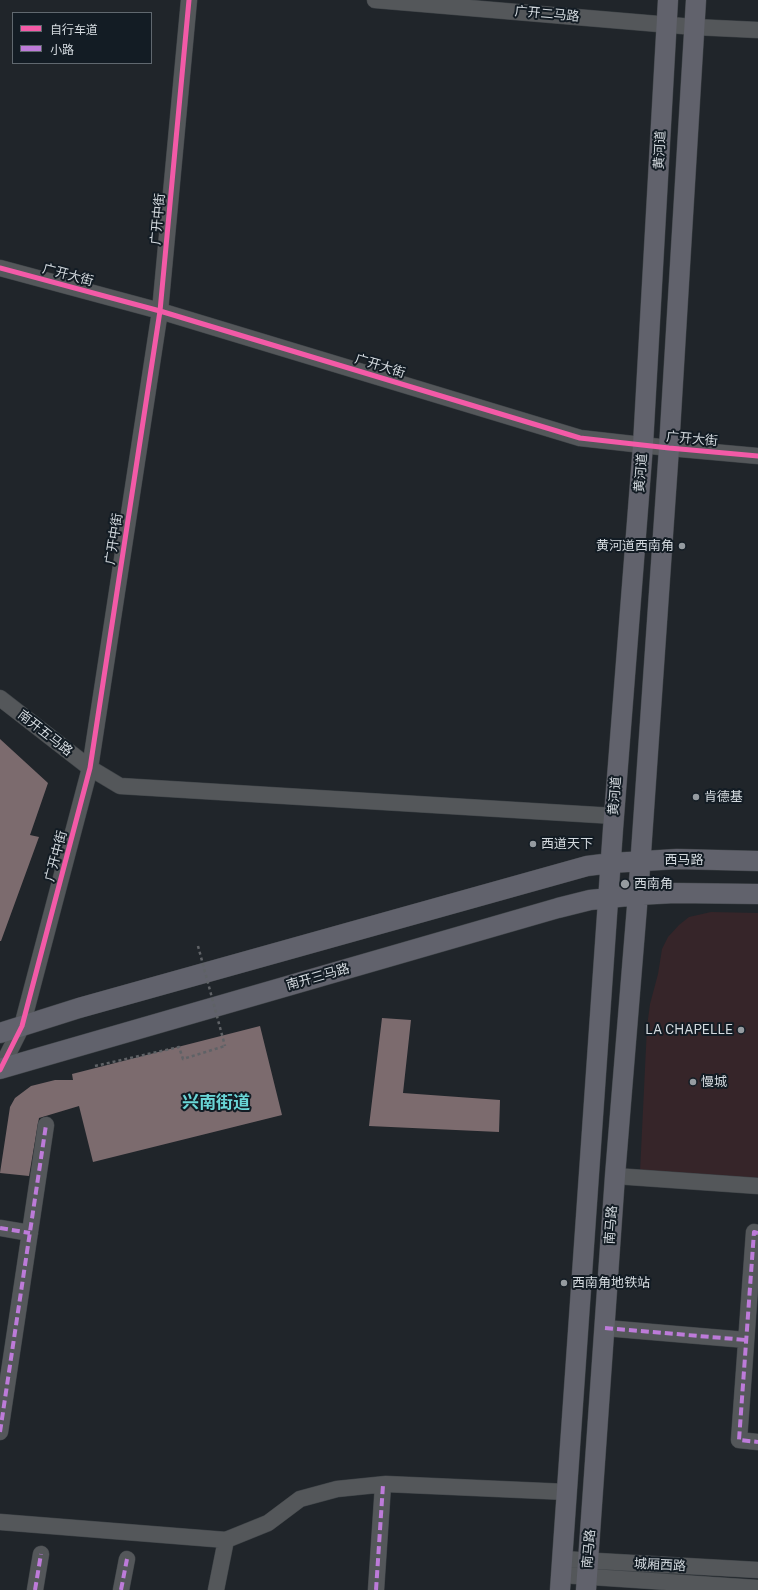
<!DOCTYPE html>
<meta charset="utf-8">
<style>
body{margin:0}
#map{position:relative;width:758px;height:1590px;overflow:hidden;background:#20252a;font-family:"Public Sans","Noto Sans SC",sans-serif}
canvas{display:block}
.legend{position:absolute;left:12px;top:12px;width:140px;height:52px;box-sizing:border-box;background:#131c24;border:1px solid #60686f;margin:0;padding:5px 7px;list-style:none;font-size:12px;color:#d4dadf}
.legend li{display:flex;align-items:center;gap:8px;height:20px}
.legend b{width:20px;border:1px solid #60686f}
</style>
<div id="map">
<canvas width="758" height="1590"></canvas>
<ul class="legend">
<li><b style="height:5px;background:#f35aa7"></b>自行车道</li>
<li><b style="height:5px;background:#bd7bd9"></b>小路</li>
</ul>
</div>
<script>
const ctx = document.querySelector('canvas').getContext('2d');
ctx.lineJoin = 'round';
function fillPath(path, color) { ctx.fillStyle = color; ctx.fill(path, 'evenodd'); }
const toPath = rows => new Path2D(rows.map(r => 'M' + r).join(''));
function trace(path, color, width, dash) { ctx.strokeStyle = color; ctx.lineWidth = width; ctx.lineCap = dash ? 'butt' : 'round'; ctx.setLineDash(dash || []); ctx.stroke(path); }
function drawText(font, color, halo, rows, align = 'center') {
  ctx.font = font + ' "Public Sans","Noto Sans SC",sans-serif'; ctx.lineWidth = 4; ctx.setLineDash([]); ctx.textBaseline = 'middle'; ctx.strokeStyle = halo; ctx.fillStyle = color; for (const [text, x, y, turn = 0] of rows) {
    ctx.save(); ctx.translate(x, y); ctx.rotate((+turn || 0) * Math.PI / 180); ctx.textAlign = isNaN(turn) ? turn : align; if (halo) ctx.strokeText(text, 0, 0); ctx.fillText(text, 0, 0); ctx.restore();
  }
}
fillPath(toPath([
 [711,912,758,913,758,1181,640,1172,647,1027,650,1004,658,974,662,949,668,937,679,925,689,917]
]), '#362529');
fillPath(toPath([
 [0,739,48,783,30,835,39,837,1,941,0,941],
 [382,1018,411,1020,403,1093,500,1100,499,1132,369,1126],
 [260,1026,282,1115,93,1162,79,1106,39,1118,29,1176,0,1173,10,1107,15,1098,31,1086,55,1080,73,1080,72,1074]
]), '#7c6b6e');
const minor = toPath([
 [375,0,694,27,758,30],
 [0,268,160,311,580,438,669,448,758,456],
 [0,698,90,768,120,786,614,816],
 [0,1070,22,1026,90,768,160,311,189,0],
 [615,1176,758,1186],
 [0,1228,30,1233],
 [758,1233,754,1232,739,1440,758,1442],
 [605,1328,746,1340],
 [0,1432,46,1125],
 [0,1522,226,1540,268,1523,300,1499,337,1489,386,1484,567,1492],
 [562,1559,758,1570],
 [561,1575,758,1588],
 [35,1590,41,1554],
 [121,1590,127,1559],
 [216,1590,226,1540],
 [376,1590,383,1485]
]);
const major = toPath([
 [0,1033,79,1008,587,866,611,863,677,859,758,861],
 [0,1069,558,908,590,900,638,895,675,893,758,894],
 [560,1590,613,829,643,445,668,0],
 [586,1590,615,1176,639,882,669,448,696,0]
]);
trace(minor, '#3e4347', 17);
trace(major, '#3e4347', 21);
trace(toPath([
 [95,1066,179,1047,183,1059,225,1046]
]), '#5f6266', 2.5, [3, 3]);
trace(minor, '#54575a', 16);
trace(major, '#61626c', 20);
trace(toPath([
 [198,946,225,1046]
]), '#5f6266', 2.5, [3, 3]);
trace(toPath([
 [0,1228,30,1233],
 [758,1233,754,1232,739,1440,758,1442],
 [605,1328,746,1340],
 [0,1432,46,1125],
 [35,1590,41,1554],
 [121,1590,127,1559],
 [376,1590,383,1485]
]), '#bd7bd9', 4, [8, 4]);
trace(toPath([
 [0,268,160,311,580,438,669,448,758,456],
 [0,1070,22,1026,90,768,160,311,189,0]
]), '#f35aa7', 5);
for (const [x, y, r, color] of [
 [682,546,4,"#959ba0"],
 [696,797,4,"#959ba0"],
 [533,844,4,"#959ba0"],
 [625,884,5,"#959ba0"],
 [741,1030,4,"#959ba0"],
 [693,1082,4,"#959ba0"],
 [564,1283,4,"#959ba0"]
]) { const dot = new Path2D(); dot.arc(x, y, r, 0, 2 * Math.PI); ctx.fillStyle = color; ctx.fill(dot); trace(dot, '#131c24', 1.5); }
drawText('13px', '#d4dadf', '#131c24', [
 ["广开二马路",547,14,5],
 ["黄河道",660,150,-87],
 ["广开中街",158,219,-85],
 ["广开大街",68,275,15],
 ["广开大街",380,366,17],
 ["广开大街",692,439,5],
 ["黄河道",641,473,-85],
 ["广开中街",114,539,-81],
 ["南开五马路",45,733,38],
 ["黄河道",615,796,-85],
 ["广开中街",56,856,-75],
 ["西马路",684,860],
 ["南开三马路",318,977,-16],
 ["南马路",611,1225,-86],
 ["南马路",589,1549,-85],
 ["城厢西路",660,1565,3]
]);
drawText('13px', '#d4dadf', '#131c24', [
 ["黄河道西南角",674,546,"right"],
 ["肯德基",704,797],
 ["西道天下",541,844],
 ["西南角",634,884],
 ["LA CHAPELLE",733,1030,"right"],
 ["慢城",701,1082],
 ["西南角地铁站",572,1283]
], 'left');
drawText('bold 17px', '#6ad6d7', '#131c24', [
 ["兴南街道",216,1103]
]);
</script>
